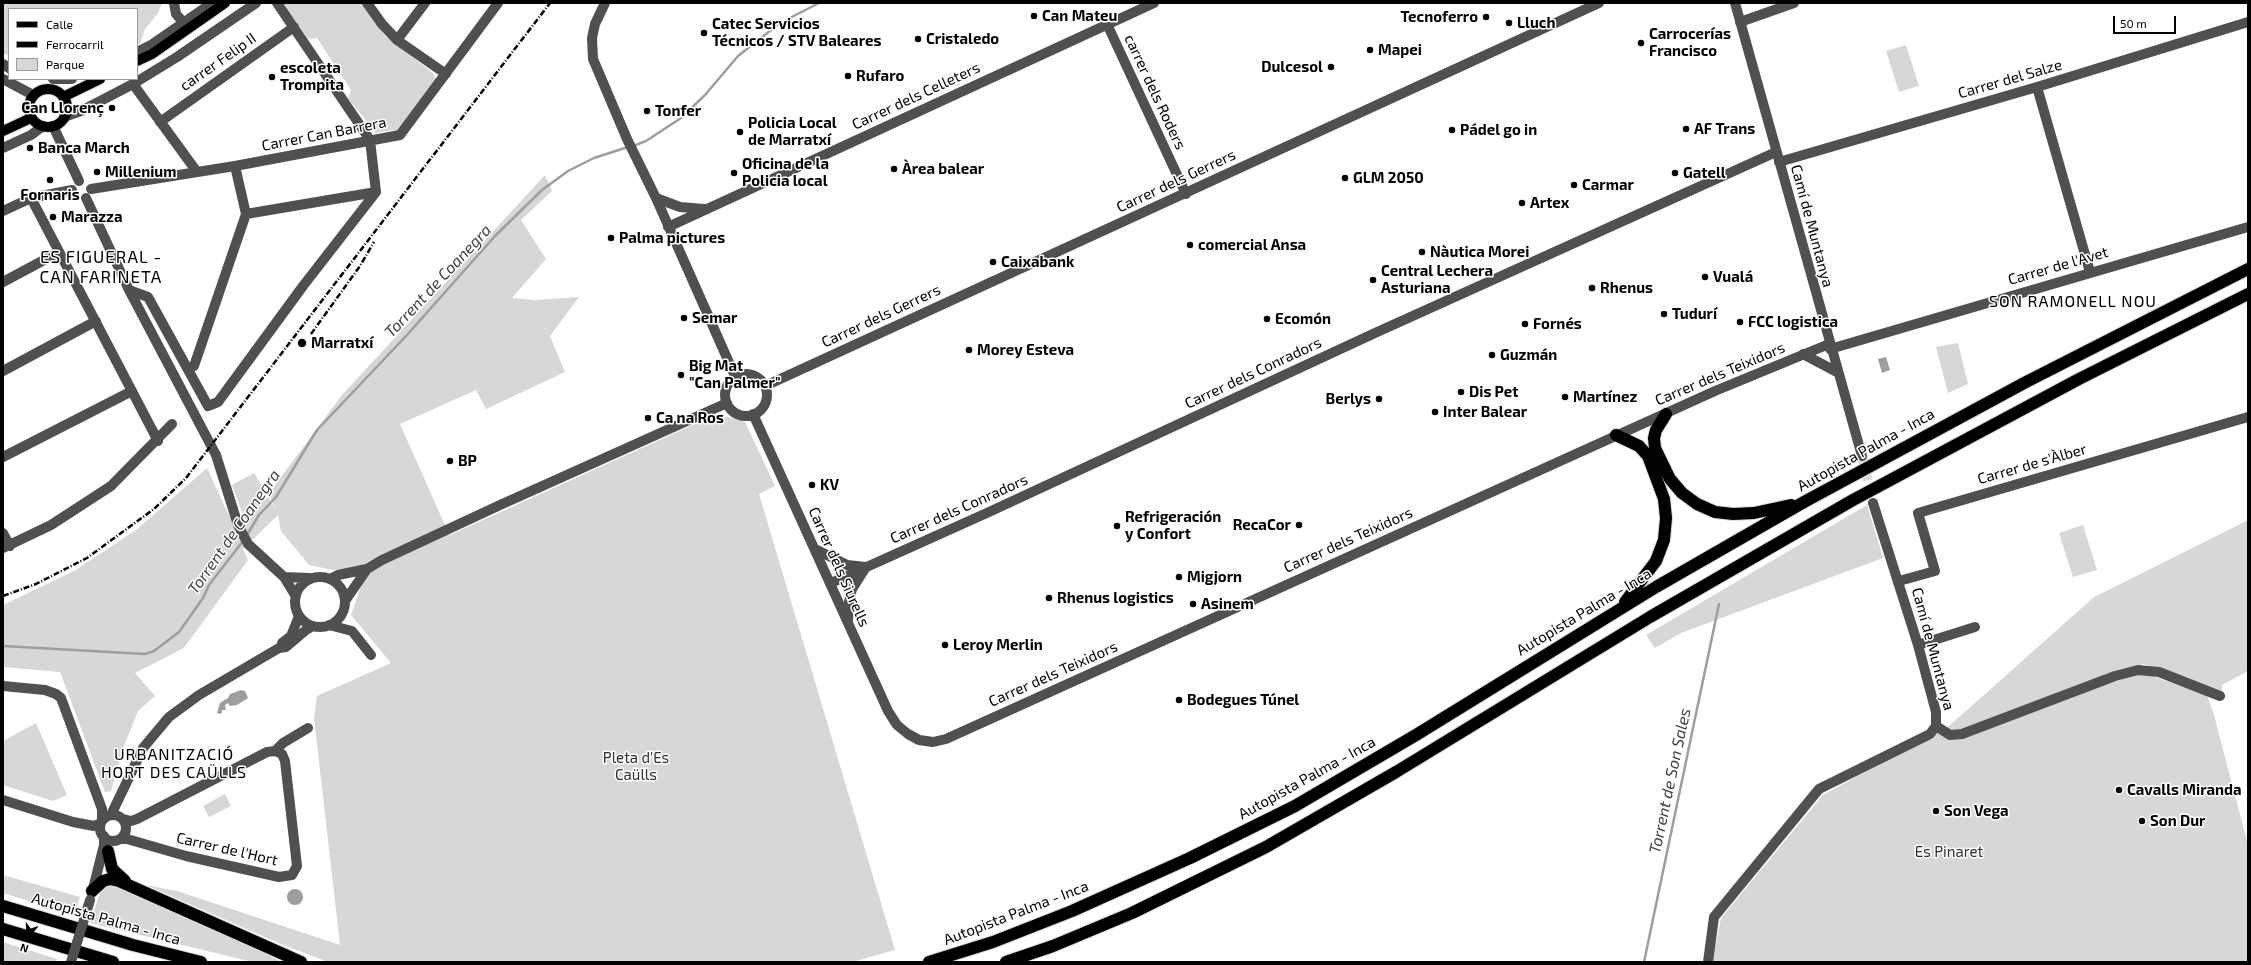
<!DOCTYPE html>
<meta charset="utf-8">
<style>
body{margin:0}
#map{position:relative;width:2251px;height:965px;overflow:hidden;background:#fff;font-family:"Exo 2",sans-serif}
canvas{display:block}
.frame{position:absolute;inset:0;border:4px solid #000;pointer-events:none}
.legend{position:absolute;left:8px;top:8px;width:130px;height:72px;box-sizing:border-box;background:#fff;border:1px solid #999;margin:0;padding:5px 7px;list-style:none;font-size:12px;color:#000}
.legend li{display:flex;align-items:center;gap:8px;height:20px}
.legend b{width:20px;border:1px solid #999}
.north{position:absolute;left:8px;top:917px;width:40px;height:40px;-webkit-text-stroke:3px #fff;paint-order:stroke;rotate:198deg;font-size:11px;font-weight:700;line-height:16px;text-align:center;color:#000}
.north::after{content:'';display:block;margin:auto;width:14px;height:18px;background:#000;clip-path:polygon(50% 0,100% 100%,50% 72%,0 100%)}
.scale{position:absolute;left:2113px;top:16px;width:63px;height:18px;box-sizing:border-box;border:2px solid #000;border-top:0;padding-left:5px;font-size:12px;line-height:14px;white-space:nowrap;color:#000;-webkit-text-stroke:3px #fff;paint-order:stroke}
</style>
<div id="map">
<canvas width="2251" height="965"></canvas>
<div class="frame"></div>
<ul class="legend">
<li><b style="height:5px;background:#000"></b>Calle</li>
<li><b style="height:5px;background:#000"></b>Ferrocarril</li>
<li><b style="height:11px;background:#d7d7d7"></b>Parque</li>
</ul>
<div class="north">N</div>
<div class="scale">50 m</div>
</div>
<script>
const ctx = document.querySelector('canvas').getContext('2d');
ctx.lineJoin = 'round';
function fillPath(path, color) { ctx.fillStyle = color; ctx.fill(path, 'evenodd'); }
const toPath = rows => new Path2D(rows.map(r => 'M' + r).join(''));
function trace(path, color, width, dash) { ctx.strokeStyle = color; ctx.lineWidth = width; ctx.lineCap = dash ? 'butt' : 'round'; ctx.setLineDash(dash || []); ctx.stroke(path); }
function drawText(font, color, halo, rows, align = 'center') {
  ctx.font = font + ' "Exo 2",sans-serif'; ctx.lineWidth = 3; ctx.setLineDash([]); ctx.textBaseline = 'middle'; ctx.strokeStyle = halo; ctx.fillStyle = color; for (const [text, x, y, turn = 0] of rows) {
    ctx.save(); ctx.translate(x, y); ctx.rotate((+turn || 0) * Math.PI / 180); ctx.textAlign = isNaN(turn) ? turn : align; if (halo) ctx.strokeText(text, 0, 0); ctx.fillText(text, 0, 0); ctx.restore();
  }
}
fillPath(toPath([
 [3,3,162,3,158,13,145,29,140,44,137,45,137,9,9,9,9,56,3,53],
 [282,3,362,3,385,36,433,73,438,84,400,135,394,130,376,133,348,98,351,90,317,38,308,39],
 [1906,45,1919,86,1899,92,1886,51],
 [545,175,552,191,521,220,546,259,512,298,534,300,579,297,550,336,565,372,486,409,476,390,400,424,444,523,450,535,717,414,745,422,775,486,759,494,895,950,852,962,328,962,281,944,146,885,177,891,340,945,314,718,317,696,391,663,351,615,367,569,333,570,309,565,281,531,278,515,243,549,248,560,184,648,135,673,155,696,138,711,124,746,111,791,105,792,60,672,3,667,3,605,74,571,136,530,207,468,231,520,243,515,232,485,254,473,276,510,269,493,342,395],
 [1958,343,1968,384,1948,393,1936,347],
 [1867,505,1883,558,1681,633,1655,648,1646,635],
 [2248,520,2248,671,2222,685,2222,691,2144,664,2105,674,2084,691,2117,681,2132,674,2146,674,2207,695,2214,715,2248,845,2248,962,1712,962,1721,918,1823,795,1949,726,2094,597],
 [2083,525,2097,570,2073,577,2059,533],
 [36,723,67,795,53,801,3,785,3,741],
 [225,794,231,806,209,817,203,806],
 [3,875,80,897,74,915,3,893],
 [114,885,262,950,281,962,253,962,90,923,100,892,105,886],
 [3,942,57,959,56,962,3,962]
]), '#d7d7d7');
fillPath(toPath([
 [1886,357,1890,370,1882,373,1878,359],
 [241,690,245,691,248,698,237,705,230,706,228,703,225,705,226,710,222,710,222,713,219,714,217,713,220,703,228,698,230,694],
 '287 897a8 8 0 1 1 16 0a8 8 0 1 1-16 0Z'
]), '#9e9e9e');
trace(toPath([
 [633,146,646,141,681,118,705,95,738,56,780,23,819,3],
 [247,535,259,515,276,497,317,430,407,335,495,236,542,190,568,171,594,158,628,147],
 [3,646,145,654,154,651,179,632,203,598,209,585,243,541],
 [1644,962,1719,604]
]), '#9e9e9e', 2.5);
trace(toPath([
 [1862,456,1873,503]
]), '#d9d9d9', 10, [10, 5]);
const major = toPath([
 [137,61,152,54,225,3],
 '29 108a19 19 0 1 1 38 0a19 19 0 1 1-38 0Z',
 [63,97,100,79],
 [3,131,31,118]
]);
const highway = toPath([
 [1666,414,1656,430,1654,438,1655,448,1670,479,1682,493,1697,504,1715,512,1733,514,1754,513,1791,505],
 [1616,435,1639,446,1648,456,1664,499,1666,518,1664,540,1656,561,1625,602],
 [108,851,112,869,125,881],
 [92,891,103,881,110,879,119,881,301,962],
 [3,906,133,945,201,962],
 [3,929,113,962],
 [929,962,993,942,1072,911,1190,858,1295,806,1416,735,1656,587,1804,502,2026,382,2248,269],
 [1006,962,1053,946,1132,913,1266,847,1396,772,1650,617,1853,500,2079,379,2248,294]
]);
trace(major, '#dbdbdb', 12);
trace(highway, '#dbdbdb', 14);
trace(toPath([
 [174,3,176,14,184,23],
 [277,3,370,140,376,192],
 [367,3,382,24,397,40,446,74],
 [605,3,595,24,592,38,593,59,627,139,656,198,735,376],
 [1735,3,1862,456],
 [1740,22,1794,3],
 [1107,24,1186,194],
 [397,40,425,3],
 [137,52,151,45,212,3],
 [3,64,9,68],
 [3,79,33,95],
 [53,79,72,79],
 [133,84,197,172],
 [2037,87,2090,272],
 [64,117,81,111,133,84,177,57,256,3],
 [160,122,294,27],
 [53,126,79,181],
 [3,148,31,135,43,126],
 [1779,162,2037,87,2248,22],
 [91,189,235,166,400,135,498,3],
 [31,198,158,441],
 [86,198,129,290,216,455,238,525,248,544,284,577,295,595],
 [656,198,680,207,704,209],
 [3,211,31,198,72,190],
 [246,214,376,192],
 [668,227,1154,3],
 [3,282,59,252],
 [129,290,148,297,208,406,218,402,303,286,376,192],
 [1830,349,2248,227],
 [1803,354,1837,372],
 [188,369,194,366,246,214,235,166],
 [3,371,96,321],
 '725 395a21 21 0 1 1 42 0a21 21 0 1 1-42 0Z',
 [765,386,1599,3],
 [753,414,888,711,897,725,908,734,919,740,933,742,946,739,1715,391,1829,344],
 [3,457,132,391],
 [3,533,10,546],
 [3,548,51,525,111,486,172,424],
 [815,549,847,565,866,567,852,589,849,602,848,620],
 '295 602a25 25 0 1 1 50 0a25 25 0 1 1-50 0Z',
 [284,577,310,578],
 [330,579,338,575,367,569,382,560,500,505,727,403],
 [1899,581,1935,571,1918,513,2248,417],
 [831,583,989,512,1375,333,1776,152],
 [345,601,367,569],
 [329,625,352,631,371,655],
 [282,643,291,636,299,616],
 [1918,645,1975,627],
 [3,686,45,690,56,694,61,698,102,809,102,820],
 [1936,726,1950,735,1962,734,2115,676,2138,670,2159,672,2220,696],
 [275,751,283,743,308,728],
 [3,800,73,822,94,826,101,823],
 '100 828a13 13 0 1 1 26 0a13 13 0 1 1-26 0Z',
 [111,815,143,748,169,717,199,695,279,648,286,647,306,630,313,626],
 [120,839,127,839,186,856,279,877,292,875,297,866,285,761,282,754,275,751,267,752,137,819,131,821,123,819],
 [92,893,104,845,104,836],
 [1708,962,1714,917,1819,789,1930,734,1936,726,1936,712,1918,645,1873,503]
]), '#505050', 10);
trace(major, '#000', 10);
trace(highway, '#000', 12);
trace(toPath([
 [311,334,360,266,374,242],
 [3,596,36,584,87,558,154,509,186,478,550,3]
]), '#000', 2.5, [6, 2, 1, 2]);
trace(toPath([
 [71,962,90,900]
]), '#505050', 10);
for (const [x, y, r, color] of [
 [1034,16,4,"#000"],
 [1486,17,4,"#000"],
 [1509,23,4,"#000"],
 [704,33,4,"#000"],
 [918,39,4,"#000"],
 [1641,43,4,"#000"],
 [1370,50,4,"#000"],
 [1331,67,4,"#000"],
 [848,76,4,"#000"],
 [272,77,4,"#000"],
 [112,108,4,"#000"],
 [647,111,4,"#000"],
 [1686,129,4,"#000"],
 [1452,130,4,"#000"],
 [740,132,4,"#000"],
 [30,148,4,"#000"],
 [894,169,4,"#000"],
 [97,172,4,"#000"],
 [734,173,4,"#000"],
 [1675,173,4,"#000"],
 [1345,178,4,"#000"],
 [50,180,4,"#000"],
 [1574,185,4,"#000"],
 [1522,203,4,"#000"],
 [53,217,4,"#000"],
 [611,238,4,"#000"],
 [1190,245,4,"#000"],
 [1422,252,4,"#000"],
 [993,262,4,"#000"],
 [1705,277,4,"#000"],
 [1373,280,4,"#000"],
 [1592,288,4,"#000"],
 [1664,314,4,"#000"],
 [684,318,4,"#000"],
 [1267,319,4,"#000"],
 [1740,322,4,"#000"],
 [1525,324,4,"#000"],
 [302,343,5,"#000"],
 [969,350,4,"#000"],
 [1492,355,4,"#000"],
 [681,375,4,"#000"],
 [1461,392,4,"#000"],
 [1565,397,4,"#000"],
 [1379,399,4,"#000"],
 [1435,412,4,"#000"],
 [648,418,4,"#000"],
 [450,461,4,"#000"],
 [812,485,4,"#000"],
 [1299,525,4,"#000"],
 [1117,526,4,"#000"],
 [1179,577,4,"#000"],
 [1049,598,4,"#000"],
 [1193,604,4,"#000"],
 [945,645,4,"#000"],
 [1179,700,4,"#000"],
 [2119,790,4,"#000"],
 [1936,811,4,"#000"],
 [2142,821,4,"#000"]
]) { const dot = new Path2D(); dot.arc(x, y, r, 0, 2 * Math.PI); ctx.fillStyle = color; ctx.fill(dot); trace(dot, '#fff', 1.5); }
drawText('bold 15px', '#000', '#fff', [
 ["Can Mateu",1042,16],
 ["Tecnoferro",1478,17,"right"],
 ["Lluch",1517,23],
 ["Catec Servicios",712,24],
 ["Técnicos / STV Baleares",712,41],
 ["Carrocerías",1649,34],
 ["Francisco",1649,51],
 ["Cristaledo",926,39],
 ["Mapei",1378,50],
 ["Dulcesol",1323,67,"right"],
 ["escoleta",280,68],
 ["Trompita",280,85],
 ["Rufaro",856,76],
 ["Can Llorenç",104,108,"right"],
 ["Tonfer",655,111],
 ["Policia Local",748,123],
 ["de Marratxí",748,140],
 ["AF Trans",1694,129],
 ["Pádel go in",1460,130],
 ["Banca March",38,148],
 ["Oficina de la",742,164],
 ["Policia local",742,181],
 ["Àrea balear",902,169],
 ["Millenium",105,172],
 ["Gatell",1683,173],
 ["GLM 2050",1353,178],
 ["Carmar",1582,185],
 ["Fornaris",50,195,"center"],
 ["Artex",1530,203],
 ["Marazza",61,217],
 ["Palma pictures",619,238],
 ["comercial Ansa",1198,245],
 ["Nàutica Morei",1430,252],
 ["Caixabank",1001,262],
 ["Central Lechera",1381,271],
 ["Asturiana",1381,288],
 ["Vualá",1713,277],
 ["Rhenus",1600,288],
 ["Tudurí",1672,314],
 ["Semar",692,318],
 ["Ecomón",1275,319],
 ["FCC logistica",1748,322],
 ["Fornés",1533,324],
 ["Marratxí",311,343],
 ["Morey Esteva",977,350],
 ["Guzmán",1500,355],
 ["Big Mat",689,366],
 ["\"Can Palmer\"",689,383],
 ["Dis Pet",1469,392],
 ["Martínez",1573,397],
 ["Berlys",1371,399,"right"],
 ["Inter Balear",1443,412],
 ["Ca na Ros",656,418],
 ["BP",458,461],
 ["KV",820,485],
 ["Refrigeración",1125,517],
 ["y Confort",1125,534],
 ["RecaCor",1291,525,"right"],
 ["Migjorn",1187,577],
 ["Rhenus logistics",1057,598],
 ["Asinem",1201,604],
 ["Leroy Merlin",953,645],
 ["Bodegues Túnel",1187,700],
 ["Cavalls Miranda",2127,790],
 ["Son Vega",1944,811],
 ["Son Dur",2150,821]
], 'left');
drawText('15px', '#000', '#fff', [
 ["carrer Felip II",218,62,-35],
 ["Carrer del Salze",2010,79,-16],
 ["carrer dels Roders",1155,92,65],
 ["Carrer dels Celleters",916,96,-25],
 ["Carrer Can Barrera",324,134,-11],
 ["Carrer dels Gerrers",1176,181,-25],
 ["Camí de Muntanya",1812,226,75],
 ["Carrer de l'Avet",2058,266,-16],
 ["Carrer dels Gerrers",881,316,-25],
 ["Carrer dels Conradors",1253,373,-25],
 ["Carrer dels Teixidors",1720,374,-23],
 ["Autopista Palma - Inca",1866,450,-29],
 ["Carrer de s'Àlber",2032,464,-16],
 ["Carrer dels Conradors",959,509,-24],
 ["Carrer dels Teixidors",1348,540,-24],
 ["Carrer dels Siurells",839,567,66],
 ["Autopista Palma - Inca",1584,612,-31],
 ["Camí de Muntanya",1933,649,75],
 ["Carrer dels Teixidors",1053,674,-24],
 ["Autopista Palma - Inca",1307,778,-29],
 ["Carrer de l'Hort",227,849,13],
 ["Autopista Palma - Inca",1016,913,-21],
 ["Autopista Palma - Inca",106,919,16]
]);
drawText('15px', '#2e2e2e', '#fff', [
 ["Pleta d'Es",636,758],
 ["Caülls",636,775],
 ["Es Pinaret",1949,852]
]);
drawText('italic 16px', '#3f3f3f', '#fff', [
 ["Torrent de Coanegra",438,281,-47],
 ["Torrent de Coanegra",234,532,-55],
 ["Torrent de Son Sales",1670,781,-78]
]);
ctx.letterSpacing = '1px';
drawText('16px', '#000', '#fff', [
 ["SON RAMONELL NOU",2073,302],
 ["URBANITZACIÓ",174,755],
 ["HORT DES CAÜLLS",174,773]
]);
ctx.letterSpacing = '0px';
ctx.letterSpacing = '1px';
drawText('17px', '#000', '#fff', [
 ["ES FIGUERAL -",101,257],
 ["CAN FARINETA",101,277]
]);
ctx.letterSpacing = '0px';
</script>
